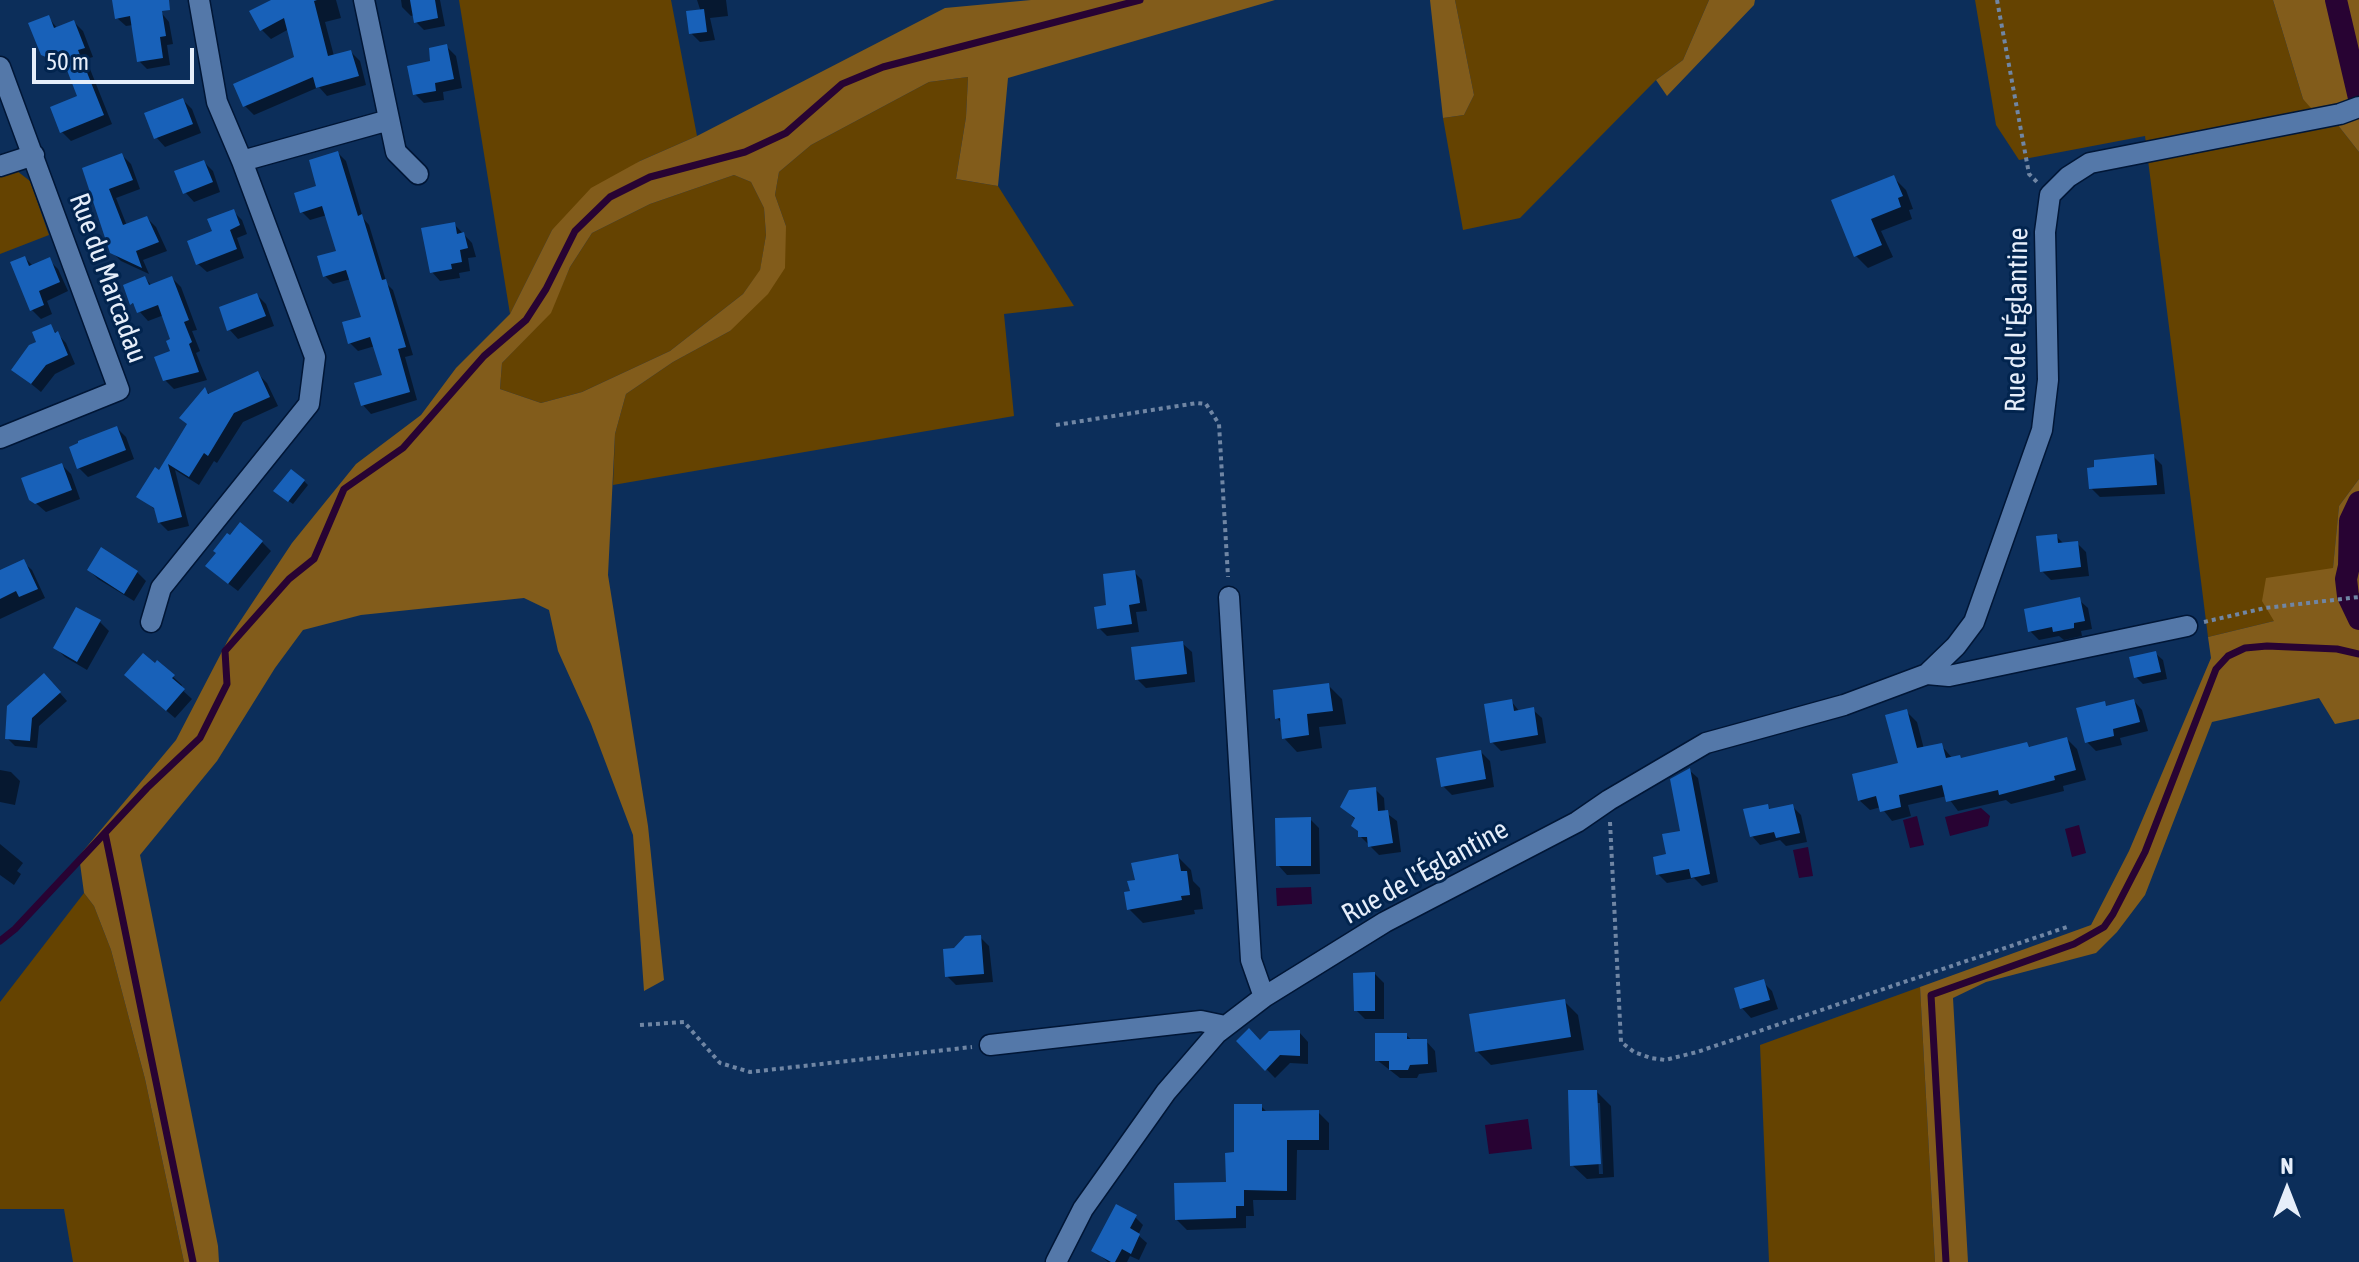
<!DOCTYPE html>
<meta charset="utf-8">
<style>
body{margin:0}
#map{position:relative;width:2359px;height:1262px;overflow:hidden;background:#0c2e5a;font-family:"Asap Condensed",sans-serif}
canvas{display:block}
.north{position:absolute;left:2247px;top:1150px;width:80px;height:80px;-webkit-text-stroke:6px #02244e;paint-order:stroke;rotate:0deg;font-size:22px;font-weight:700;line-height:32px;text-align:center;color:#e6eefa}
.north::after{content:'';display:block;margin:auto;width:28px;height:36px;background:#e6eefa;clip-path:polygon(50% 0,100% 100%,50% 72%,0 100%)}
.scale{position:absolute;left:32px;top:48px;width:162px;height:36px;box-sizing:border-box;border:4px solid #e6eefa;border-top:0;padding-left:10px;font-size:24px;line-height:28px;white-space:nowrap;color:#e6eefa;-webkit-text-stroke:6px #02244e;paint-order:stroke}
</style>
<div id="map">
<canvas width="2359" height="1262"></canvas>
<div class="north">N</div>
<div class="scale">50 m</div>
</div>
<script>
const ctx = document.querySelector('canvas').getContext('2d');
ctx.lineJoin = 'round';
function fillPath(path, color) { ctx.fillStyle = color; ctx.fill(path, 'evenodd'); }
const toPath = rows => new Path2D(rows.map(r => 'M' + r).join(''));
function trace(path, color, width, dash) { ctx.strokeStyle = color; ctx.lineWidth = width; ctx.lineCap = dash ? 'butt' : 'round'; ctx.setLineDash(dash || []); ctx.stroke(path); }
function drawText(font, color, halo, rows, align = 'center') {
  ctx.font = font + ' "Asap Condensed",sans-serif'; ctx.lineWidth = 6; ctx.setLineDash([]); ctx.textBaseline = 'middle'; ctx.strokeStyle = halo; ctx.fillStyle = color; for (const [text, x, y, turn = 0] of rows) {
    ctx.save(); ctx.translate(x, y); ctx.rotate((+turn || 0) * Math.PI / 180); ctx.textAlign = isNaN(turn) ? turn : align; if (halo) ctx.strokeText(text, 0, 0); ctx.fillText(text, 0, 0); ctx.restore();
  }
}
fillPath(toPath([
 [459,0,671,0,697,136,640,161,552,230,510,314],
 [1455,0,1709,0,1683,60,1656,80,1520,218,1463,230,1443,118,1464,115,1474,95],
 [1975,0,2273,0,2303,99,2337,124,2359,152,2359,479,2339,506,2333,569,2274,621,2208,637,2145,136,2019,160,1996,125],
 [968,77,966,117,956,179,998,186,1074,306,1004,314,1014,416,613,485,615,434,626,394,673,362,730,331,786,226,775,195,779,172,811,145,929,82],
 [17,171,30,181,49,235,0,254,0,176],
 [734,175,751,182,764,208,766,235,760,271,743,294,670,351,582,392,541,403,500,389,502,363,550,313,570,267,592,233,650,204],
 [84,893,94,906,111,950,145,1079,184,1262,73,1262,64,1209,0,1209,0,1002],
 [1920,987,1935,1262,1769,1262,1760,1045]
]), '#654301');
fillPath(toPath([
 [1031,0,1275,0,1008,78,998,186,956,179,966,117,968,77,929,82,811,145,779,172,775,195,786,226,785,268,768,294,730,331,673,362,626,394,615,434,608,575,648,826,664,980,644,991,633,835,591,724,558,651,549,610,524,598,361,615,303,630,275,668,217,761,140,855,218,1246,219,1262,184,1262,145,1079,111,950,94,906,84,893,79,856,176,740,229,638,292,543,356,464,421,415,456,368,510,314,552,230,591,188,640,161,697,136,945,8],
 [734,175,751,182,764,208,766,235,760,270,743,294,670,351,582,392,541,403,500,389,502,363,551,313,570,267,592,233,650,204],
 [1430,0,1455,0,1474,95,1464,115,1443,118],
 [1709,0,1755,0,1754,5,1667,96,1656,80,1683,60],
 [2273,0,2359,0,2359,152,2337,124,2310,107,2303,99],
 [2359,479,2359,719,2335,724,2319,698,2212,722,2145,895,2117,932,2096,953,1986,982,1953,998,1968,1262,1935,1262,1920,987,2091,925,2129,851,2211,658,2208,637,2274,621,2262,601,2266,578,2333,568,2339,506]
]), '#825c1b');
fillPath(toPath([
 [1981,808,1990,816,1988,826,1950,836,1945,817],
 [1917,816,1924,845,1910,848,1903,820],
 [2079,825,2086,853,2072,857,2065,829],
 [1808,847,1813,876,1799,878,1793,850],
 [1311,887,1312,904,1277,906,1276,888],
 [1528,1119,1532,1149,1489,1154,1485,1125]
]), '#280333');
fillPath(toPath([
 [114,0,151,0,169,22,173,44,167,45,170,65,147,69,139,61,133,25,126,26,117,18],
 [275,0,336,0,341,18,325,22,334,56,351,52,360,61,366,85,327,96,319,87,254,115,245,106,296,59,289,29,271,39,262,30,252,12],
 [401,0,440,0,445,26,424,30,416,22,415,15,411,16,402,7],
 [697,0,726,0,728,16,710,18,715,40,700,42,691,33,701,12],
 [48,17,58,29,74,22,83,31,93,57,86,59,112,124,71,141,62,132,79,98,69,70,52,63,43,54],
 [447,47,456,56,462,88,443,92,444,100,424,103,415,94,433,62],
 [183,100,192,109,201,133,165,147,156,137],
 [338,153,346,161,363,218,369,225,387,284,393,290,413,355,405,357,417,400,371,414,363,405,384,376,375,346,358,351,350,343,363,318,351,279,333,284,325,276,338,252,327,215,310,220,302,212],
 [122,155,131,164,140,189,116,198,127,226,147,218,156,227,167,251,143,260,149,274,121,261,112,252,84,169],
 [204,162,213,171,220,192,194,202,185,192],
 [1894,178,1906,190,1913,209,1909,210,1912,219,1881,231,1893,257,1868,268,1856,256,1834,202],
 [233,211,242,220,247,234,237,238,244,258,207,272,198,264,214,233],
 [454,224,472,243,476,257,468,258,470,271,459,273,460,278,440,281,432,272],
 [25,258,33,266,49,260,58,269,68,291,47,301,52,314,41,319,32,310],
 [145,278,152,286,172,278,181,287,197,330,192,331,200,351,196,353,207,380,174,389,165,380,173,340,164,315,148,321,132,303],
 [257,295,266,304,274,326,238,339,229,329],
 [50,326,66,343,75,364,55,374,41,392,13,369],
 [258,374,267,383,278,406,243,422,217,463,214,461,199,485,175,470,189,526,168,531,159,522,157,511,139,497,160,473,189,425,205,390,211,395],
 [117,428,126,437,134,459,88,477,79,468],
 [2153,456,2162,465,2165,494,2100,497,2091,488],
 [62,465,71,474,80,499,46,512,31,499],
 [304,481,308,485,293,504,280,495],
 [2056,536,2065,545,2077,543,2086,552,2089,576,2051,580,2042,571],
 [262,542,271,551,238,591,217,575],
 [23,562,32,570,45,598,0,619,0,573],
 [89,570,137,572,146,581,134,601,98,579],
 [1134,572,1142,580,1147,611,1136,612,1139,632,1107,636,1099,628,1109,607],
 [2079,600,2088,608,2092,629,2081,631,2082,636,2064,640,2059,636,2039,640,2030,631],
 [100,622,109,631,87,670,65,657,55,647],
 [1182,643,1192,652,1195,682,1146,688,1137,679],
 [2155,653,2163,660,2167,679,2143,684,2136,677],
 [158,663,182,685,180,688,192,699,175,718,135,684],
 [52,684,67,701,39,726,37,748,15,746,7,738],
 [1328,685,1342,699,1346,724,1319,727,1322,748,1297,752,1284,738,1282,724,1277,718],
 [1511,701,1520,712,1533,710,1542,718,1546,743,1501,751,1492,742],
 [2134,701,2142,710,2148,731,2120,738,2122,745,2096,751,2087,742,2104,704,2108,707],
 [1906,711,1917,722,1924,749,1941,745,1953,759,1962,759,2027,744,2032,749,2067,739,2077,749,2086,780,2063,786,2064,791,2011,804,2006,800,1958,811,1947,796,1908,805,1911,816,1892,821,1881,807,1870,810,1859,800,1900,765],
 [1481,752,1490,761,1494,787,1452,795,1443,786],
 [0,770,11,772,20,781,15,805,0,802],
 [1689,770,1698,778,1718,882,1702,886,1694,878,1667,883,1658,874,1682,833],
 [1375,789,1384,798,1385,812,1397,821,1401,852,1379,855,1360,836,1356,820,1342,807],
 [1767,806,1772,811,1792,806,1801,815,1807,842,1786,846,1780,840,1760,845,1752,836],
 [1310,819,1319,828,1320,874,1287,875,1278,865],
 [0,844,23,863,17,871,21,874,14,885,0,875],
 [1177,856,1191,870,1193,881,1200,888,1203,909,1194,910,1195,914,1143,923,1129,909,1132,893],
 [980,937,989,946,993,982,956,985,947,976,955,950],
 [1375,974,1384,983,1384,1019,1365,1019,1356,1010],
 [1763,982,1772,991,1778,1009,1751,1018,1742,1008,1736,990],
 [1564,1001,1578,1015,1584,1050,1491,1065,1477,1051],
 [1299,1032,1308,1042,1308,1064,1290,1063,1275,1078,1239,1041,1260,1043],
 [1406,1035,1413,1041,1426,1041,1435,1051,1437,1072,1419,1074,1417,1078,1400,1078,1377,1060],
 [1597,1092,1611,1106,1614,1177,1587,1179,1572,1165],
 [1596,1103,1600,1103,1603,1174,1599,1174],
 [1261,1106,1268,1113,1318,1112,1329,1123,1329,1150,1297,1150,1296,1200,1253,1200,1254,1216,1246,1216,1246,1228,1187,1230,1176,1219,1228,1184,1236,1154],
 [1135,1217,1143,1225,1138,1235,1147,1243,1139,1260,1130,1256,1127,1262,1108,1262,1093,1250]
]), '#0007');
trace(toPath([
 [105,833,193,1262],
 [0,941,15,929,147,788,200,738,227,684,225,651,289,579,314,559,344,489,403,448,484,356,526,320,546,289,575,231,610,197,650,177,745,152,786,133,842,84,883,67,1140,0],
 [1946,1262,1931,995,2074,944,2104,927,2113,914,2145,852,2216,669,2228,656,2245,648,2267,646,2337,649,2359,654]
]), '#280333', 7);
trace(toPath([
 [2336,0,2359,98],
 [2359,502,2350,521,2349,566,2346,579,2348,596,2359,619]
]), '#280333', 22);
fillPath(toPath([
 [112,0,169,0,170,10,162,11,166,36,160,37,163,58,137,62,130,16,115,19],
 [271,0,317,0,314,1,328,56,351,50,359,76,316,88,313,77,243,107,233,84,294,57,284,18,260,31,249,11],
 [410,0,435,0,438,18,414,23],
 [704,9,707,32,689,34,686,11],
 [49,15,54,28,74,20,85,48,78,50,104,115,60,133,50,107,77,96,65,65,41,55,28,23],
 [447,44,454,79,435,83,436,91,413,95,407,66,430,61,429,48],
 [183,98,193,124,154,139,144,113],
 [338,151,358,216,362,214,382,280,386,279,406,347,398,349,410,392,361,406,354,383,382,375,370,337,348,344,342,322,361,317,346,270,323,277,317,256,336,251,322,206,300,213,294,193,316,186,309,160],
 [122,153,133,180,109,189,123,225,147,216,159,242,136,251,142,268,110,253,82,168],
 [204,160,213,182,183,194,174,171],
 [1894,175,1903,196,1898,198,1901,207,1871,219,1882,245,1854,257,1831,200],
 [234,209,240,225,230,230,237,249,196,265,187,241,212,231,207,219],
 [455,222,457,234,464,232,468,248,460,250,462,262,451,264,452,269,430,273,421,228],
 [25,256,29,266,50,257,60,282,39,291,44,305,30,311,10,262],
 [145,276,149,285,172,276,189,320,184,322,192,342,189,344,199,372,163,381,154,357,170,351,166,341,170,339,158,305,137,313,133,303,130,305,123,285],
 [257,293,266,316,227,331,219,307],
 [51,324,55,333,58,331,68,355,46,365,31,384,11,370,29,345,36,342,32,332],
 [258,371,270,397,234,413,208,456,204,453,189,477,168,464,182,517,158,523,154,508,136,497,155,467,159,470,187,424,179,418,205,387,208,394],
 [117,426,126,450,77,469,69,447,78,443,78,441],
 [2154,454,2157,485,2089,489,2087,468,2094,467,2094,460],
 [62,463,72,490,35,504,29,500,21,478],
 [291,469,305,480,288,502,273,491],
 [240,522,263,541,228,584,205,566,216,553,213,551,227,533,230,535],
 [2057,534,2058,543,2078,541,2081,567,2040,572,2036,536],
 [101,547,138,571,124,594,87,570],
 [24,559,38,589,19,597,16,591,0,599,0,570],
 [1135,570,1140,603,1129,605,1132,624,1097,629,1094,607,1106,605,1103,574],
 [2080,597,2085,621,2074,623,2074,628,2053,632,2052,627,2028,632,2024,609],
 [76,607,101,620,77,662,53,648],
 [1183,641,1187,674,1135,680,1131,647],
 [2156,651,2161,672,2134,678,2129,657],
 [143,653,155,663,157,660,175,675,172,678,185,689,166,711,124,675],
 [44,673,61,692,32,718,30,741,5,739,7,706],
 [1329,683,1333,711,1307,714,1309,735,1282,739,1280,718,1275,719,1273,690],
 [1512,699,1514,711,1534,707,1538,735,1490,743,1484,704],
 [2134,699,2140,722,2113,729,2114,736,2085,743,2076,708,2105,701,2106,706],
 [1907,709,1917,748,1942,743,1946,758,1960,755,1961,758,2027,742,2029,747,2067,737,2076,770,2054,776,2055,780,1999,795,1998,790,1946,802,1942,785,1899,795,1901,807,1880,812,1876,796,1858,801,1852,774,1898,763,1885,715],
 [1481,750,1486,779,1441,787,1436,758],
 [1690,768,1710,874,1691,878,1689,869,1656,875,1653,857,1666,854,1662,834,1680,831,1670,779],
 [1376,787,1378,811,1388,810,1393,843,1368,847,1367,837,1358,837,1358,831,1351,826,1355,818,1340,807,1349,790],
 [1768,804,1769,809,1793,804,1800,833,1776,838,1774,832,1750,837,1743,809],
 [1311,817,1311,866,1276,866,1275,818],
 [1178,854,1181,871,1187,871,1190,895,1181,896,1182,900,1127,910,1124,892,1130,891,1127,881,1135,880,1131,863],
 [981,935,984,974,945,977,943,949,954,948,965,936],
 [1375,972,1375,1011,1354,1011,1353,973],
 [1764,979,1770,1000,1740,1009,1734,988],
 [1565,999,1571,1037,1475,1052,1469,1014],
 [1249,1028,1260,1040,1269,1031,1300,1030,1300,1056,1280,1055,1265,1071,1236,1041],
 [1375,1033,1407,1033,1407,1039,1427,1039,1428,1064,1410,1065,1408,1070,1389,1070,1389,1061,1375,1061],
 [1568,1090,1597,1090,1601,1164,1570,1166],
 [1234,1104,1262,1104,1262,1111,1319,1110,1319,1140,1287,1140,1287,1191,1244,1190,1244,1206,1236,1206,1236,1218,1175,1220,1174,1183,1226,1182,1225,1153,1234,1152],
 [1116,1204,1137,1215,1130,1228,1140,1234,1131,1254,1122,1249,1115,1262,1111,1262,1091,1251]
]), '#1861b9');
const minor = toPath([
 [364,0,396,152,418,174],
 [0,67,119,390,0,438],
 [242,161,389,120],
 [0,166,34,155],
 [1229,597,1251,960,1264,997],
 [151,622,161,588,309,404,315,357,242,161,217,102,199,0],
 [1927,674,1949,676,2187,626],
 [990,1045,1201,1021,1225,1026],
 [1056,1262,1083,1209,1166,1092,1217,1033,1264,997,1385,922,1577,822,1609,800,1706,743,1844,705,1927,674,1956,646,1974,622,2042,430,2048,380,2045,232,2050,195,2068,177,2090,163,2340,114,2359,107]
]);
trace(minor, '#001636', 23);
trace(toPath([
 [1997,0,2029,174,2037,182],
 [1056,425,1197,403,1206,404,1219,424,1228,577],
 [2204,622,2265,608,2359,597],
 [1610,822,1621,1042,1634,1052,1651,1058,1665,1060,1697,1052,2067,927],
 [640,1025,684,1022,720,1063,750,1072,972,1047]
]), '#7086a4', 4, [4, 4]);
trace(minor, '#5478a9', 20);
drawText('28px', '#e6eefa', '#02244e', [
 ["Rue du Marcadau",108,278,70],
 ["Rue de l'Églantine",2017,320,-89],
 ["Rue de l'Églantine",1425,872,-29]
]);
</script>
